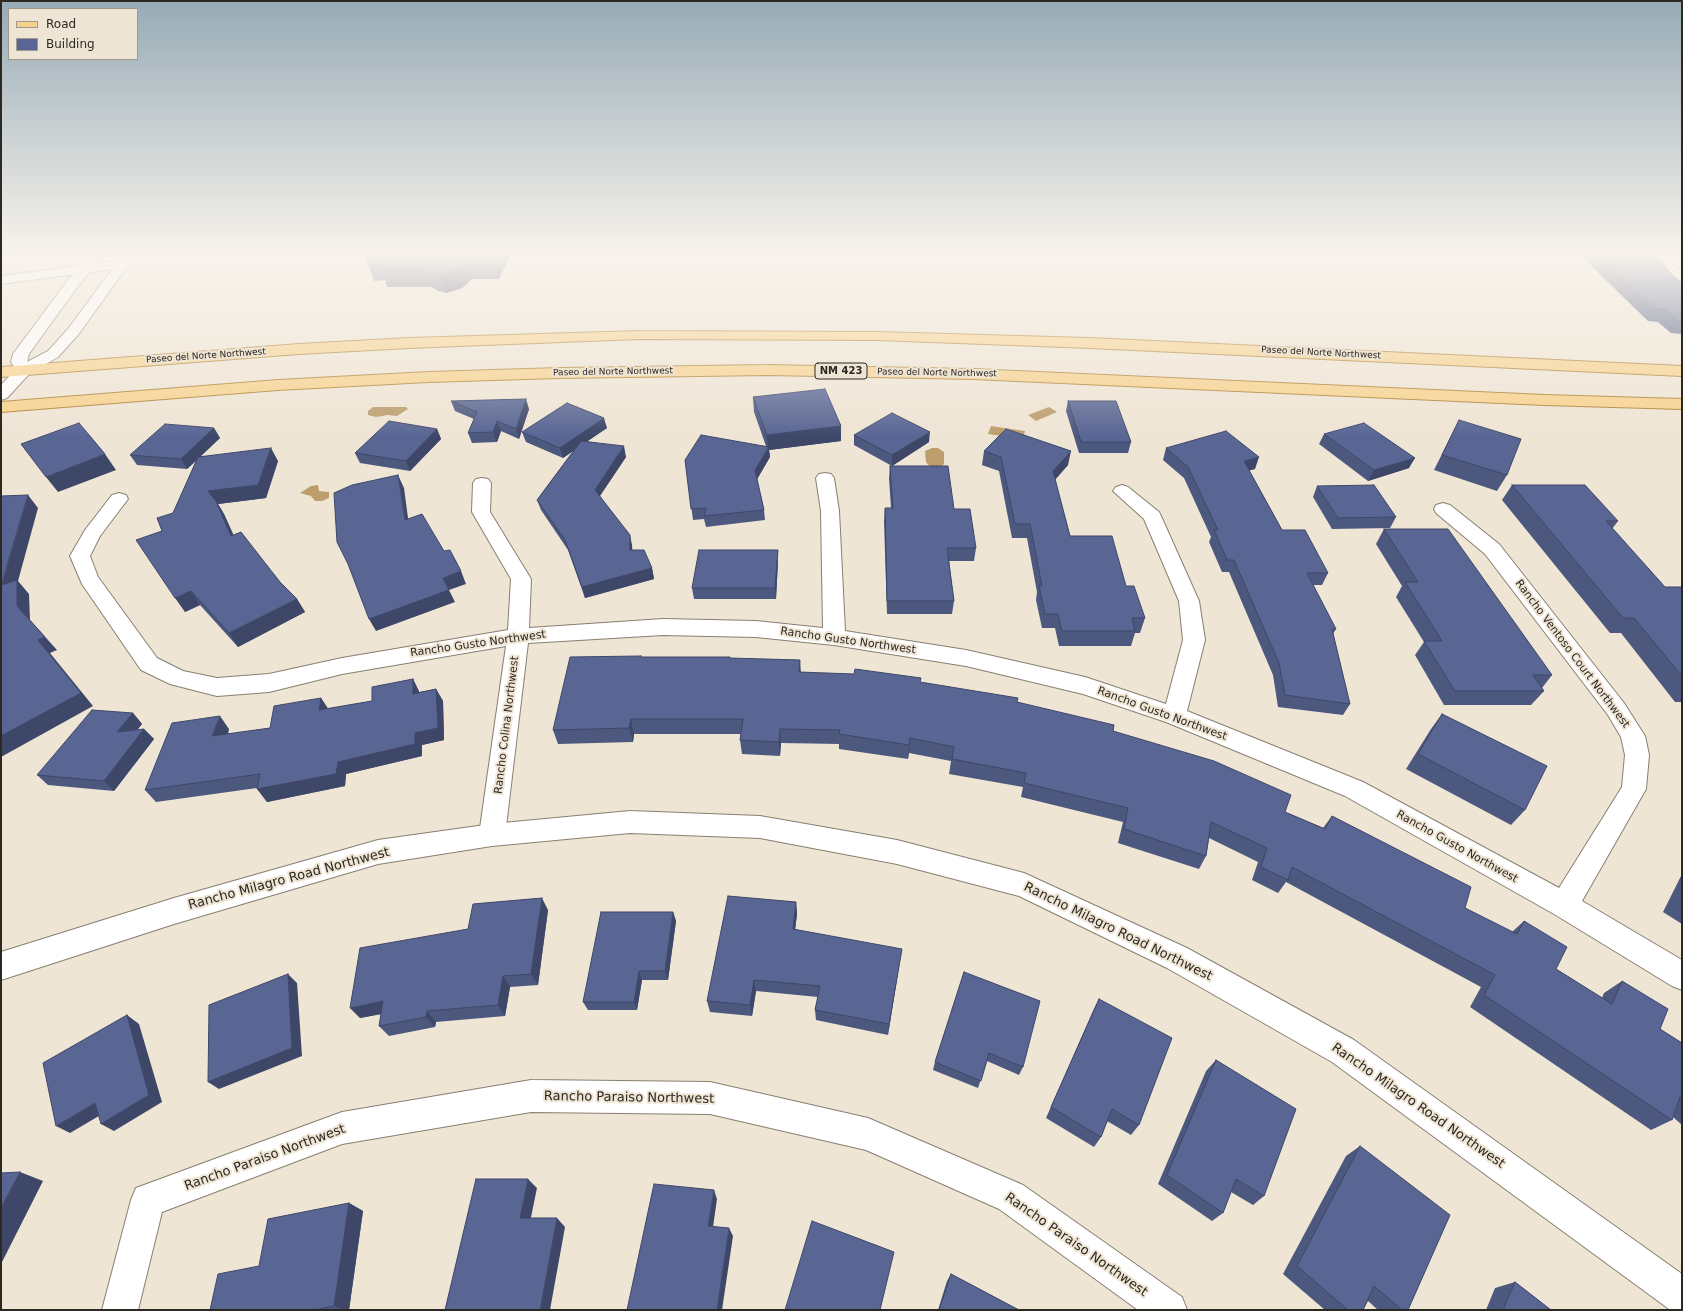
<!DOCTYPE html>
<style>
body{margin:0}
#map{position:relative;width:1683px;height:1311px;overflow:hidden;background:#efe5d5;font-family:"DejaVu Sans",sans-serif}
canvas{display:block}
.frame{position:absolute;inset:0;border:2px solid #2c2822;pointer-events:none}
.legend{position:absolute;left:8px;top:8px;width:130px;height:52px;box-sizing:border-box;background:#efe5d5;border:1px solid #a1998d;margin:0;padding:5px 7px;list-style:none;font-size:12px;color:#2c2822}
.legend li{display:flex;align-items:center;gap:8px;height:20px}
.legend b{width:20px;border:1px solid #a1998d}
</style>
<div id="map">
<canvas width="1683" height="1311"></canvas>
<div class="frame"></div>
<ul class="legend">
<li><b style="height:5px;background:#f7d18c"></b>Road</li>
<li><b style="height:11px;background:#596694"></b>Building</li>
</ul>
</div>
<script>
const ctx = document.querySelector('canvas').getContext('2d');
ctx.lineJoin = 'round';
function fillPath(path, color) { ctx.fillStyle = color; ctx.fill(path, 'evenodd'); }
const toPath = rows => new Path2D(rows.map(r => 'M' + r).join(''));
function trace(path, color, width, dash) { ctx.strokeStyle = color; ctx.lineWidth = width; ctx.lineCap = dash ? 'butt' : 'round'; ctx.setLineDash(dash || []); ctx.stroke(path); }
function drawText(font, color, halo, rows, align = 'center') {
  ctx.font = font + ' "DejaVu Sans",sans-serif'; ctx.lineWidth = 4; ctx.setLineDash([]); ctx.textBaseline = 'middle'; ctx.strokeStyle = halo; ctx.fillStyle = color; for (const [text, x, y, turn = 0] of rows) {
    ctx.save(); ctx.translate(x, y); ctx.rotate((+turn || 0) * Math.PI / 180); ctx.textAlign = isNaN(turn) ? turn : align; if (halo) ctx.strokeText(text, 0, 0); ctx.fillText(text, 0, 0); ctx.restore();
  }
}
fillPath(toPath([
 [373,407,406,407,408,409,397,416,388,415,376,417,368,415,368,411],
 [1049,407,1057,412,1036,421,1028,415],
 [991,426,1025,431,1023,439,988,434],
 [932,448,938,448,944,452,944,464,939,468,930,467,926,462,925,451],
 [318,485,319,491,329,492,329,498,322,501,315,501,311,496,300,493,311,486]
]), '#bd9d6c');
const minor = toPath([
 [123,260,128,261,130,264,128,267,1,284,1,276,123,260],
 [825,473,831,474,834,478,839,511,845,631,966,650,1085,677,1166,704,1183,640,1179,601,1144,519,1113,491,1116,487,1122,485,1128,487,1159,512,1161,516,1199,601,1205,640,1187,711,1363,782,1559,888,1622,787,1625,755,1621,737,1608,715,1485,554,1436,513,1434,509,1436,505,1443,503,1450,505,1499,544,1624,703,1645,736,1649,755,1646,789,1582,901,1682,960,1682,990,1672,986,1554,914,1345,796,1166,722,1083,694,966,666,834,645,756,637,663,635,528,643,505,835,501,843,492,846,483,843,479,835,506,646,342,674,269,692,217,696,170,684,141,670,82,584,70,556,85,530,112,495,119,493,126,495,128,499,100,536,90,556,98,577,157,658,183,671,217,678,269,674,342,658,508,630,511,579,472,512,473,483,476,479,482,478,488,479,491,483,490,512,531,579,529,628,663,619,756,621,823,628,821,511,816,478,819,474,825,473],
 [531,1080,710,1082,868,1118,1023,1185,1182,1297,1187,1310,1138,1310,999,1209,866,1150,710,1114,531,1112,342,1144,162,1212,138,1310,102,1310,131,1200,136,1188,342,1112,531,1080]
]);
const tertiary = toPath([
 [93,253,106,253,78,286,29,354,27,362,48,351,68,329,124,253,137,253,78,335,58,357,30,373,7,398,1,400,1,385,16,369,11,362,13,354,68,280,93,253],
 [630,811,760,816,897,840,1024,873,1187,948,1354,1040,1682,1274,1682,1310,1669,1309,1332,1062,1167,968,1019,896,897,864,760,838,630,833,492,846,378,864,174,924,1,980,1,952,174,898,378,840,492,824,630,811]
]);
const secondary = toPath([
 [1664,253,1678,253,1682,257,1682,268,1677,267,1664,253]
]);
const primary = toPath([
 [639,331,877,332,1090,338,1682,366,1682,376,1090,348,877,340,639,339,409,348,299,354,1,377,1,367,299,344,409,338,639,331],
 [768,365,973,369,1544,395,1682,399,1682,409,1544,405,973,379,768,375,559,378,429,382,278,390,1,412,1,402,278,380,429,372,559,368,768,365]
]);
trace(minor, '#887f71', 2);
trace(tertiary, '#887f71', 2);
trace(secondary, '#887f71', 2);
trace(primary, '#ac8235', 2);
fillPath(minor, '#fff');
fillPath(tertiary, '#fff');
fillPath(secondary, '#fbe8c5');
fillPath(primary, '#f7d18c');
fillPath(toPath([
 [364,253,511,253,499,279,472,279,462,288,446,293,438,291,432,287,387,287,385,280,374,281],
 [1578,253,1655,253,1670,273,1682,283,1682,334,1671,333,1658,322,1648,321],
 [753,397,841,426,841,441,769,450,770,457,757,479,764,510,765,520,706,527,704,519,693,520,685,460,766,446,754,412],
 [451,401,529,409,519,439,501,431,497,442,472,443,468,433,474,419,455,411],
 [1068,401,1131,442,1128,453,1079,453,1066,411],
 [1459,420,1507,475,1497,491,1434,470],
 [214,428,220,438,201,456,278,461,266,498,218,504,224,514,233,535,297,599,305,612,238,647,200,605,185,612,173,513,196,461,187,469,137,465,130,455],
 [607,428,587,441,626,457,600,496,632,545,632,550,652,568,654,579,585,598,568,550,541,510,537,500,573,451,563,458,526,442,522,432],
 [437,429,441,439,410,471,360,463,355,453],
 [1324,434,1409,468,1368,481,1319,444],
 [854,435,929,442,892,466,854,445],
 [1166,448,1255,469,1249,470,1282,530,1328,573,1322,585,1313,585,1336,629,1333,634,1350,704,1343,715,1278,707,1273,675,1229,572,1222,572,1209,542,1211,537,1184,478,1163,460],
 [984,451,1068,465,1055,480,1070,536,1126,586,1145,618,1140,633,1135,633,1131,646,1059,646,1055,628,1042,628,1036,600,1037,592,1027,538,1012,538,999,471,982,465],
 [890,466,954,509,976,548,974,561,949,561,954,601,952,614,887,614,884,521,885,508,891,508,889,479],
 [1512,485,1618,521,1612,529,1665,587,1682,587,1682,702,1675,702,1621,633,1610,633,1502,500],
 [1317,486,1396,517,1390,528,1332,529,1313,497],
 [1384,529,1552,675,1542,688,1544,691,1531,705,1444,705,1415,655,1424,642,1396,597,1402,586,1376,544],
 [778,561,776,599,694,599,692,588],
 [641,657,800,660,800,672,920,682,1017,702,1113,731,1285,812,1323,828,1332,816,1465,908,1512,932,1524,921,1556,969,1602,998,1604,993,1622,981,1660,1029,1682,1043,1682,1125,1673,1117,1672,1120,1651,1130,1470,1007,1481,987,1286,882,1278,893,1252,880,1258,862,1209,838,1206,856,1199,869,1118,843,1123,822,1021,797,1023,787,949,774,951,761,909,753,908,759,839,749,839,744,781,743,780,756,742,754,740,740,741,734,634,734,633,742,558,744,553,730],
 [413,679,419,692,436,689,443,701,444,740,422,745,422,756,346,774,345,786,267,802,257,788,156,802,145,790,229,729,228,734,270,728,321,698,328,709,372,701],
 [133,713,142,724,137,730,144,729,154,739,114,791,48,785,37,775],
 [1442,714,1525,810,1511,825,1406,769,1431,729],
 [1682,874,1682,924,1663,912],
 [796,902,797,914,795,929,900,960,888,1035,816,1020,815,1010,818,997,756,991,752,1016,710,1012,707,1001],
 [548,910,538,985,510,987,505,1016,436,1022,435,1027,389,1036,379,1026,381,1014,360,1018,468,929],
 [673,912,676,921,668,980,642,980,637,1010,588,1010,583,1002],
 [964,972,1023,1067,1019,1075,987,1061,978,1088,933,1070,935,1062],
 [1099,999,1139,1125,1131,1135,1107,1121,1101,1137,1094,1147,1046,1118,1093,1011],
 [1216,1060,1264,1196,1253,1205,1231,1192,1223,1213,1212,1221,1158,1184,1206,1071],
 [1360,1146,1408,1310,1378,1310,1368,1301,1363,1310,1325,1310,1283,1274,1346,1156],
 [349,1203,363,1211,349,1310,210,1310],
 [951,1274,1019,1310,938,1310,947,1281],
 [1515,1282,1551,1310,1486,1310,1495,1288]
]), '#4d587f');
fillPath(toPath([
 [498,253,511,253,499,279,494,261],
 [466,261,472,279,462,288,446,293,440,274],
 [526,399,529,409,519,439,516,429],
 [604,418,607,428,563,458,560,448],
 [497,421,501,431,497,442,493,432],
 [841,426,841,441,769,450,770,457,756,481,755,470,768,449,767,435],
 [214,428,220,438,187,469,181,459],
 [437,429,441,439,410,471,406,461],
 [930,432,929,442,892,466,892,455],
 [624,446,626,457,597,500,595,490],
 [271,448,278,461,266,498,218,504,224,514,240,549,231,536,208,491],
 [1071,451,1068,465,1050,485,1053,471],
 [105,454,116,470,58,492,46,477],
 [1259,457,1255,469,1240,473,1244,461],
 [1415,458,1409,468,1368,481,1374,470],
 [398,475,404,488,410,533,405,520],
 [28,495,38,508,18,581,29,594,30,620,57,650,50,653,93,706,1,757,1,736,17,606,1,586],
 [630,535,632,545,633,561,630,550],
 [778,550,778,561,776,599,775,588],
 [652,568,654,579,585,598,582,587],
 [461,571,466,584,449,590,455,602,376,631,369,619,443,578],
 [191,591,200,605,185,612,175,598],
 [297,599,305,612,238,647,229,633],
 [800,660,801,674,799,672],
 [413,679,419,691,419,706,413,694],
 [436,689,443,701,444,740,422,745,422,756,346,774,345,786,267,802,257,789,338,762,415,733],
 [321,698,329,710,319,710],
 [133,713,142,724,127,743,117,732],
 [220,716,229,729,223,749,212,736],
 [631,719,634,734,633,742,629,728],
 [144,729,154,739,114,791,104,781],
 [780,729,781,743,780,756,779,742],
 [910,738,909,753,908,759,909,745],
 [542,898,548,910,538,985,531,974],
 [796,902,797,914,794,940,793,929],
 [673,912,676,921,668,980,665,971],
 [902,949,900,960,888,1035,889,1024],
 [639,971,642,980,637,1010,634,1002],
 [288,974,297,983,302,1056,219,1089,208,1082],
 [503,976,510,987,505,1016,498,1005],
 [754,980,756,991,752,1016,750,1005],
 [383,1001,392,1012,360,1018,350,1008],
 [427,1011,436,1022,435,1027,426,1017],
 [127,1015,139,1024,162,1102,114,1131,101,1124],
 [95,1103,109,1110,70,1133,56,1126],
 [20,1172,43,1181,1,1264,1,1208],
 [528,1179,537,1188,529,1227,520,1218],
 [714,1190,717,1199,712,1234,708,1226],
 [349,1203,363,1211,349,1310,344,1310,334,1306],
 [557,1218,565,1227,550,1310,540,1310],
 [729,1228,733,1236,722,1310,717,1310]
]), '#3e4768');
const building = toPath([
 [375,253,498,253,494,261,466,261,456,270,440,274,432,273,426,268,380,269,386,262,368,263,375,253],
 [1596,253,1655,253,1670,273,1682,283,1682,322,1679,321,1666,310,1656,309,1596,253],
 [825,389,841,426,767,435,753,397,825,389],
 [526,399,516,429,497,421,493,432,468,433,477,412,451,401,526,399],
 [1068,401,1116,401,1131,442,1081,442,1068,401],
 [567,403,604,418,560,448,522,432,567,403],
 [892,413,930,432,892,455,854,435,892,413],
 [1459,420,1521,439,1507,475,1442,455,1459,420],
 [389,421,437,429,406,461,355,453,389,421],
 [79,423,105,454,46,477,21,444,79,423],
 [1364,423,1415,458,1374,470,1324,434,1364,423],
 [165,424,214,428,181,459,130,455,165,424],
 [1006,429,1071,451,1053,471,1070,536,1112,536,1126,586,1134,586,1145,618,1132,618,1135,631,1062,631,1058,614,1045,614,1039,586,1042,586,1030,524,1015,524,1001,457,984,451,1006,429],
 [1226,431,1259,457,1244,461,1282,530,1305,530,1328,573,1307,573,1336,629,1332,629,1350,704,1285,695,1279,663,1234,560,1227,560,1214,530,1218,530,1188,467,1166,448,1226,431],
 [701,435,769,447,755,470,764,510,704,516,706,508,691,509,685,460,701,435],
 [581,441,624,446,595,490,630,535,630,550,644,550,652,568,582,587,565,540,537,500,581,441],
 [271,448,258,485,208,491,216,501,231,536,241,532,280,582,297,599,229,633,191,591,175,598,136,540,162,531,157,518,173,513,198,457,271,448],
 [890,466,948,466,954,509,970,509,976,548,947,548,954,601,887,601,885,508,893,508,890,466],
 [398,475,405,520,422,514,444,551,450,550,461,571,443,578,449,590,369,619,348,564,337,542,334,493,352,485,398,475],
 [1374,485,1396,517,1338,518,1317,486,1374,485],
 [1512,485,1585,485,1618,521,1606,521,1665,587,1682,587,1682,676,1634,618,1623,618,1512,485],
 [28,495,1,585,1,496,28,495],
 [1384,529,1448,529,1552,675,1533,675,1544,691,1455,691,1424,641,1442,641,1405,582,1418,582,1384,529],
 [699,550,778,550,775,588,692,588,699,550],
 [17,580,17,606,45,637,38,640,81,693,1,736,1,585,17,580],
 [641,656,641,657,730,657,730,658,800,660,799,672,854,674,855,669,921,678,920,682,1018,698,1017,702,1114,725,1113,731,1214,761,1291,795,1285,812,1325,829,1332,816,1471,887,1465,908,1517,934,1524,921,1567,947,1556,969,1612,1004,1622,981,1668,1009,1660,1029,1682,1043,1682,1099,1680,1097,1672,1120,1484,995,1495,975,1292,867,1288,880,1261,867,1267,848,1211,822,1206,856,1124,829,1128,808,1024,783,1026,773,952,759,954,747,910,738,909,745,839,734,840,730,780,729,779,742,740,740,743,719,631,719,629,728,553,730,570,657,641,656],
 [413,679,413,694,436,689,438,728,415,733,415,744,338,762,336,774,257,789,260,774,145,790,172,723,220,716,212,736,270,728,274,706,321,698,319,710,372,701,372,687,413,679],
 [92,710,133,713,117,732,144,729,104,781,37,775,92,710],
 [1442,714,1547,766,1525,810,1418,754,1442,714],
 [728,896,796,902,793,929,902,949,889,1024,815,1010,820,986,754,980,750,1005,707,1001,728,896],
 [542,898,531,974,503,976,498,1005,427,1011,426,1017,379,1026,383,1001,350,1008,360,948,468,929,473,904,542,898],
 [601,912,673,912,665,971,639,971,634,1002,583,1002,601,912],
 [964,972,1040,1001,1023,1067,989,1053,981,1081,935,1062,964,972],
 [288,974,292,1048,208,1082,209,1005,288,974],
 [1099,999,1172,1038,1139,1125,1112,1109,1101,1137,1051,1107,1099,999],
 [127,1015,149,1095,101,1124,95,1103,56,1126,43,1063,127,1015],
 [1216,1060,1296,1109,1264,1196,1236,1179,1223,1213,1167,1175,1216,1060],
 [1360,1146,1450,1215,1408,1310,1402,1310,1374,1286,1363,1310,1348,1310,1297,1266,1360,1146],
 [20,1172,1,1208,1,1173,20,1172],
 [476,1179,528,1179,520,1218,557,1218,540,1310,445,1310,476,1179],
 [654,1184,714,1190,708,1226,729,1228,717,1310,627,1310,654,1184],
 [349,1203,334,1306,315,1310,210,1310,218,1274,259,1266,268,1219,349,1203],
 [812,1221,894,1252,880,1310,785,1310,812,1221],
 [951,1274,1019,1310,939,1310,951,1274],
 [1515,1282,1551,1310,1503,1310,1515,1282]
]);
fillPath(building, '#596694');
trace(building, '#3e4768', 1);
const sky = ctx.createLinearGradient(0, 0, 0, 437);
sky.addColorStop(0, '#97abb6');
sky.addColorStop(0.58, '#f8f3ec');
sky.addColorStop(1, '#f8f3ec00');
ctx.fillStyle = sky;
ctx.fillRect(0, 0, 1683, 437);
drawText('9px', '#2c2822', '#efe5d5', [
 ["Paseo del Norte Northwest",1321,353,3],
 ["Paseo del Norte Northwest",206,356,-4],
 ["Paseo del Norte Northwest",613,372,-1],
 ["Paseo del Norte Northwest",937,373,1]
]);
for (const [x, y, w] of [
 [841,371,52]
]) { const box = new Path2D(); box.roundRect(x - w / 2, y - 8, w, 16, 3); ctx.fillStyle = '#efe5d5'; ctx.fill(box); trace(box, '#2c2822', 1); }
drawText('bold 10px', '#2c2822', null, [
 ["NM 423",841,371]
]);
drawText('11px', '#2c2822', '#efe5d5', [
 ["Rancho Gusto Northwest",848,641,8],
 ["Rancho Gusto Northwest",478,644,-8],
 ["Rancho Ventoso Court Northwest",1572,654,53],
 ["Rancho Gusto Northwest",1162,714,20],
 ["Rancho Colina Northwest",507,725,-83],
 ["Rancho Gusto Northwest",1457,847,29]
]);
drawText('13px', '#2c2822', '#efe5d5', [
 ["Rancho Milagro Road Northwest",289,879,-15],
 ["Rancho Milagro Road Northwest",1118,932,26],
 ["Rancho Paraiso Northwest",629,1098,1],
 ["Rancho Milagro Road Northwest",1418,1106,35],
 ["Rancho Paraiso Northwest",265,1158,-20],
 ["Rancho Paraiso Northwest",1076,1245,35]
]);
</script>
